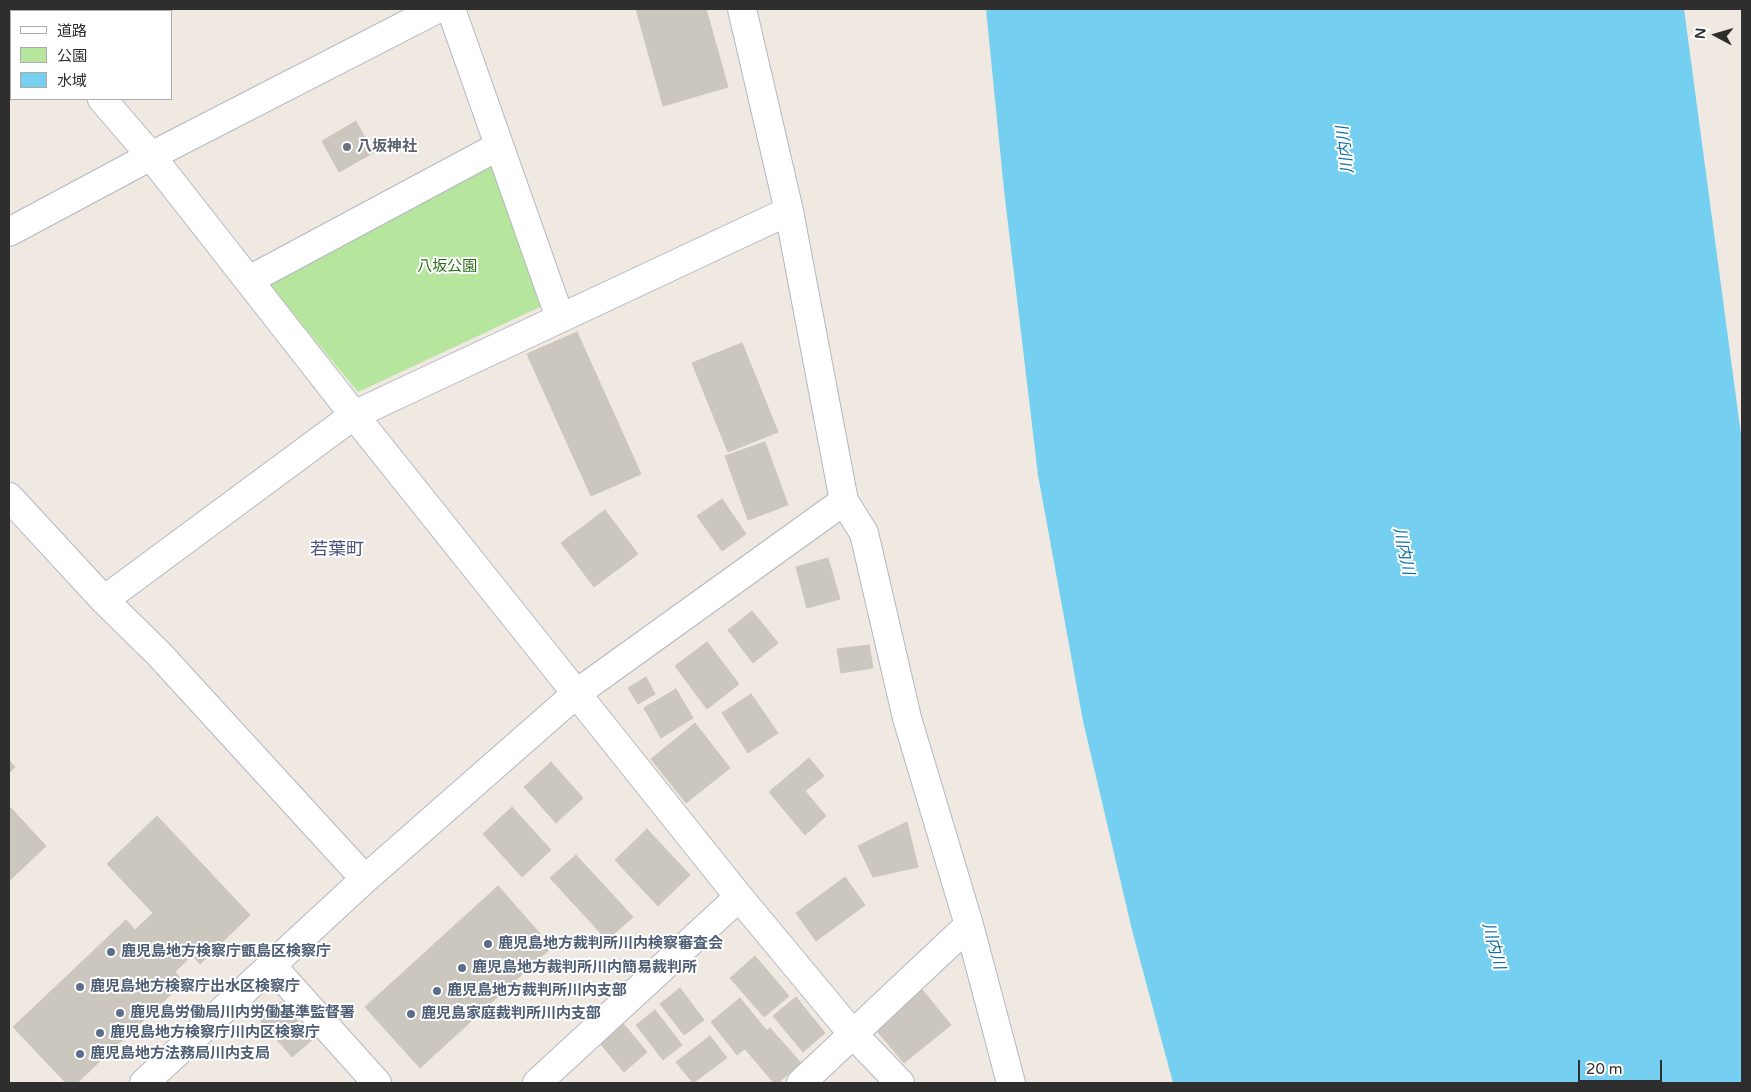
<!DOCTYPE html>
<meta charset="utf-8">
<style>
body{margin:0}
#map{position:relative;width:1751px;height:1092px;overflow:hidden;background:#efe9e1;font-family:"Varela Round","Noto Sans JP",sans-serif}
canvas{display:block}
.frame{position:absolute;inset:0;border:10px solid #2e2e2e;pointer-events:none}
.legend{position:absolute;left:10px;top:10px;width:162px;height:90px;box-sizing:border-box;background:#fff;border:1px solid #ababab;margin:0;padding:6px 9px;list-style:none;font-size:15px;color:#2e2e2e}
.legend li{display:flex;align-items:center;gap:10px;height:25px}
.legend b{width:25px;border:1px solid #ababab}
.north{position:absolute;left:1691px;top:10px;width:50px;height:50px;-webkit-text-stroke:4px #fff;paint-order:stroke;rotate:276deg;font-size:14px;font-weight:700;line-height:20px;text-align:center;color:#2e2e2e}
.north::after{content:'';display:block;margin:auto;width:18px;height:22px;background:#2e2e2e;clip-path:polygon(50% 0,100% 100%,50% 72%,0 100%)}
.scale{position:absolute;left:1578px;top:1060px;width:84px;height:22px;box-sizing:border-box;border:2px solid #2e2e2e;border-top:0;padding-left:6px;font-size:15px;line-height:18px;white-space:nowrap;color:#2e2e2e;-webkit-text-stroke:4px #fff;paint-order:stroke}
</style>
<div id="map">
<canvas width="1751" height="1092"></canvas>
<div class="frame"></div>
<ul class="legend">
<li><b style="height:6px;background:#fff"></b>道路</li>
<li><b style="height:14px;background:#b6e59e"></b>公園</li>
<li><b style="height:14px;background:#75cff0"></b>水域</li>
</ul>
<div class="north">N</div>
<div class="scale">20 m</div>
</div>
<script>
const ctx = document.querySelector('canvas').getContext('2d');
ctx.lineJoin = 'round';
function fillPath(path, color) { ctx.fillStyle = color; ctx.fill(path, 'evenodd'); }
const toPath = rows => new Path2D(rows.map(r => 'M' + r).join(''));
function trace(path, color, width, dash) { ctx.strokeStyle = color; ctx.lineWidth = width; ctx.lineCap = dash ? 'butt' : 'round'; ctx.setLineDash(dash || []); ctx.stroke(path); }
function drawText(font, color, halo, rows, align = 'center') {
  ctx.font = font + ' "Varela Round","Noto Sans JP",sans-serif'; ctx.lineWidth = 4; ctx.setLineDash([]); ctx.textBaseline = 'middle'; ctx.strokeStyle = halo; ctx.fillStyle = color; for (const [text, x, y, turn = 0] of rows) {
    ctx.save(); ctx.translate(x, y); ctx.rotate((+turn || 0) * Math.PI / 180); ctx.textAlign = isNaN(turn) ? turn : align; if (halo) ctx.strokeText(text, 0, 0); ctx.fillText(text, 0, 0); ctx.restore();
  }
}
fillPath(toPath([
 [492,165,542,306,358,392,266,281]
]), '#b6e59e');
fillPath(toPath([
 [986,9,1684,9,1742,442,1742,1083,1173,1083,1132,930,1083,721,1038,475,1004,190]
]), '#75cff0');
const building = toPath([
 [636,9,706,9,728,87,663,106,636,9],
 [356,121,373,153,339,172,322,141,356,121],
 [577,332,641,474,591,496,527,354,577,332],
 [742,343,778,432,728,452,692,363,742,343],
 [765,442,788,505,748,520,725,456,765,442],
 [722,499,746,534,722,551,697,516,722,499],
 [605,510,638,554,594,587,561,543,605,510],
 [828,558,840,599,807,608,796,567,828,558],
 [752,611,778,643,753,663,728,630,752,611],
 [707,642,739,684,707,709,675,666,707,642],
 [869,645,873,668,841,673,837,649,869,645],
 [646,677,655,694,638,704,628,688,646,677],
 [676,689,693,718,661,738,644,708,676,689],
 [751,694,778,733,748,753,722,713,751,694],
 [695,723,730,768,686,803,651,759,695,723],
 [809,758,824,776,805,791,826,816,805,835,769,792,809,758],
 [9,760,15,767,9,773,9,760],
 [551,762,583,798,556,823,524,787,551,762],
 [9,806,46,846,9,881,9,806],
 [512,807,551,850,522,877,483,834,512,807],
 [157,816,250,915,200,964,192,955,175,972,184,982,77,1083,66,1083,13,1027,126,920,135,930,153,913,107,864,157,816],
 [907,822,918,867,873,877,858,846,907,822],
 [647,829,690,875,658,906,615,860,647,829],
 [576,855,633,917,607,940,550,878,576,855],
 [845,877,865,905,816,941,796,913,845,877],
 [498,886,552,947,420,1068,365,1007,498,886],
 [755,956,789,996,764,1017,730,978,755,956],
 [919,986,951,1025,904,1063,872,1025,919,986],
 [680,988,704,1020,684,1035,660,1004,680,988],
 [796,997,825,1033,803,1052,773,1016,796,997],
 [740,998,767,1031,737,1055,711,1022,740,998],
 [281,1002,313,1039,292,1057,260,1020,281,1002],
 [655,1010,682,1045,663,1060,636,1025,655,1010],
 [621,1021,647,1052,624,1072,598,1041,621,1021],
 [770,1028,801,1063,778,1083,774,1083,745,1049,770,1028],
 [710,1036,727,1058,693,1083,676,1062,710,1036]
]);
fillPath(building, '#cbc7bf');
trace(building, '#cbc5ba', 1);
const minor = toPath([
 [32,9,34,11],
 [451,9,560,318],
 [742,9,789,211,844,501,864,533,907,718,969,925,1011,1083],
 [146,11,151,9],
 [9,83,11,82],
 [102,99,151,156,354,415,739,897,852,1033,900,1083],
 [9,232,151,156,437,9],
 [249,280,499,146],
 [9,497,104,600,159,654,365,879],
 [104,600,354,415,789,211],
 [272,966,377,1083],
 [144,1083,365,879,577,693,844,501],
 [537,1083,739,897],
 [801,1083,969,925]
]);
trace(minor, '#b4b7c1', 30);
trace(minor, '#fff', 28);
for (const [x, y, r, color] of [
 [347,147,5,"#6b7280"],
 [488,944,5,"#5c6f8a"],
 [111,952,5,"#5c6f8a"],
 [462,968,5,"#5c6f8a"],
 [80,987,5,"#5c6f8a"],
 [437,991,5,"#5c6f8a"],
 [120,1013,5,"#5c6f8a"],
 [411,1014,5,"#5c6f8a"],
 [100,1033,5,"#5c6f8a"],
 [80,1054,5,"#5c6f8a"]
]) { const dot = new Path2D(); dot.arc(x, y, r, 0, 2 * Math.PI); ctx.fillStyle = color; ctx.fill(dot); trace(dot, '#fff', 2); }
drawText('bold 15px', '#5b616d', '#fff', [
 ["八坂神社",357,147]
], 'left');
drawText('15px', '#2c6e1b', '#fff', [
 ["八坂公園",447,267]
]);
drawText('bold 15px', '#4e5e75', '#fff', [
 ["鹿児島地方裁判所川内検察審査会",498,944],
 ["鹿児島地方検察庁甑島区検察庁",121,952],
 ["鹿児島地方裁判所川内簡易裁判所",472,968],
 ["鹿児島地方検察庁出水区検察庁",90,987],
 ["鹿児島地方裁判所川内支部",447,991],
 ["鹿児島労働局川内労働基準監督署",130,1013],
 ["鹿児島家庭裁判所川内支部",421,1014],
 ["鹿児島地方検察庁川内区検察庁",110,1033],
 ["鹿児島地方法務局川内支局",90,1054]
], 'left');
drawText('italic 16px', '#0d6fa3', '#fff', [
 ["川内川",1346,150,-97],
 ["川内川",1403,551,78],
 ["川内川",1493,946,75]
]);
drawText('18px', '#4d5680', '#fff', [
 ["若葉町",337,550]
]);
</script>
